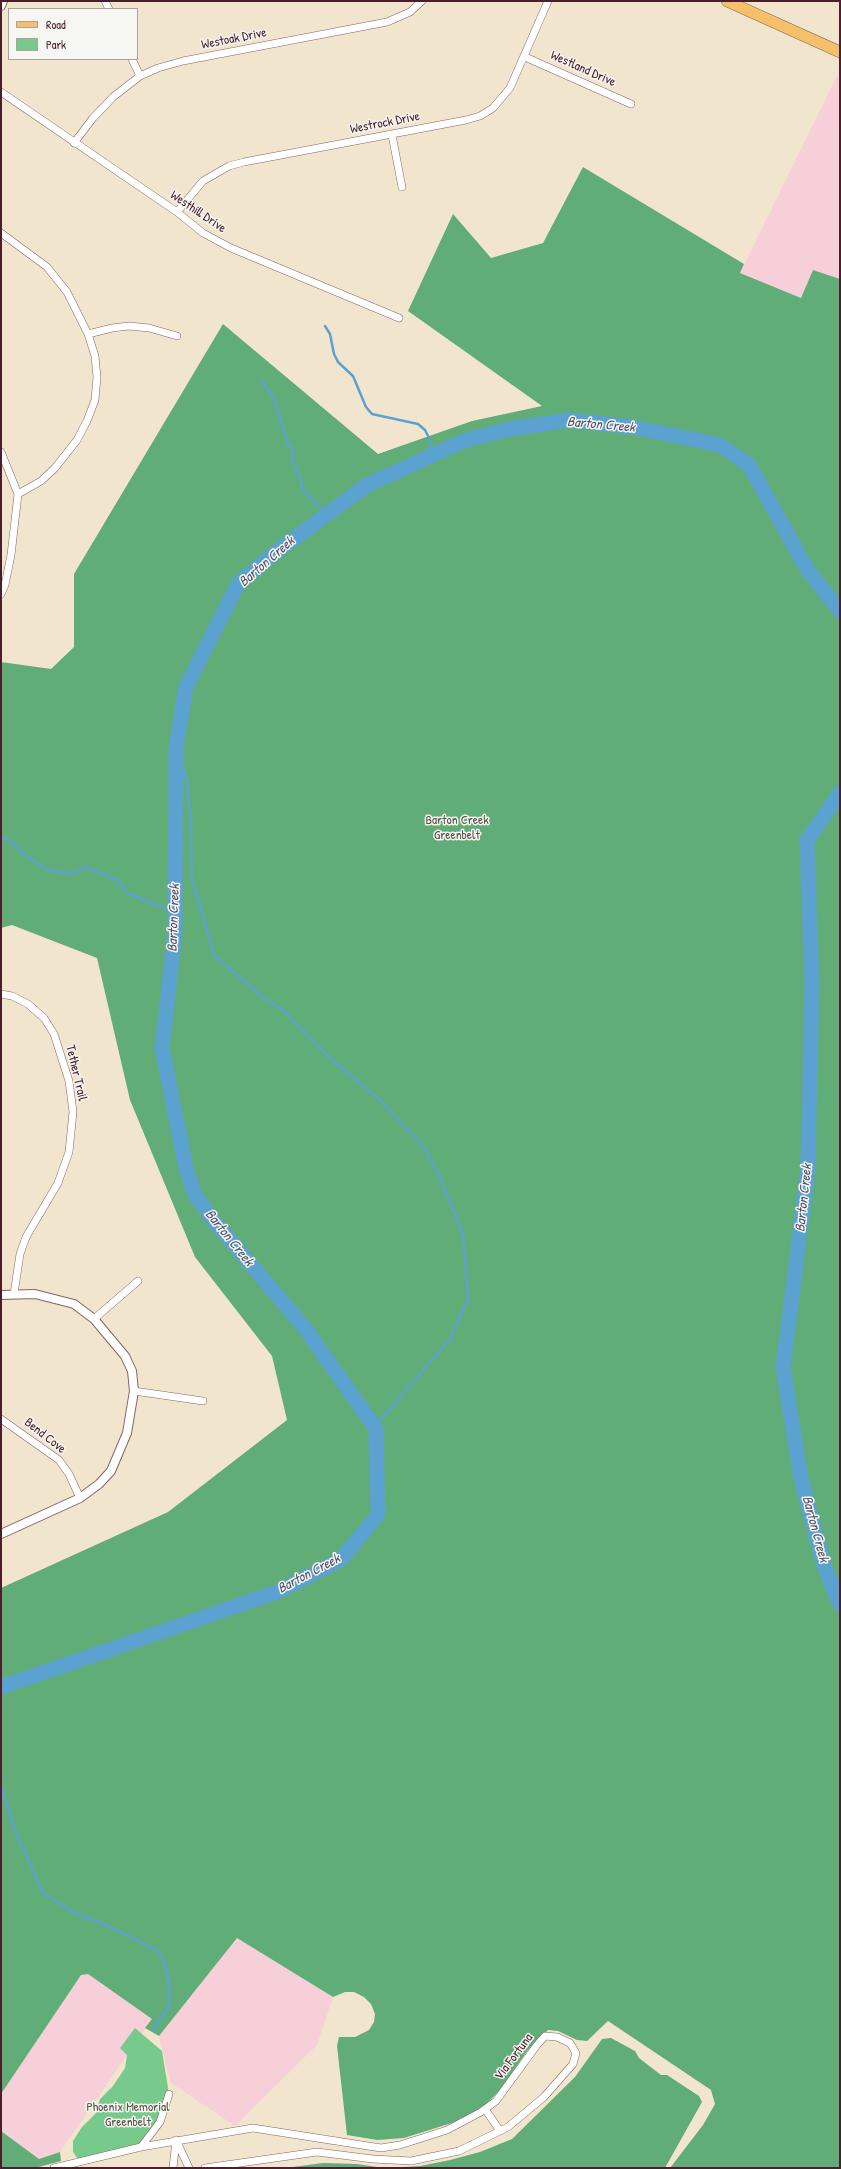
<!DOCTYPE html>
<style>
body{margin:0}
#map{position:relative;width:841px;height:2169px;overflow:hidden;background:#f2e5ce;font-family:"Patrick Hand",sans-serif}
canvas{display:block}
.frame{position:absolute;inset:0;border:2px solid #4a1f2b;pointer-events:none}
.legend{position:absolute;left:8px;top:8px;width:130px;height:52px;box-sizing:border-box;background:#f6f6f2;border:1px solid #b1a0a2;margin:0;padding:5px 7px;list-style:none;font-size:12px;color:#4a1f2b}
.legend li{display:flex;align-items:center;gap:8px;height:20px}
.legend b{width:20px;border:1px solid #b1a0a2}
</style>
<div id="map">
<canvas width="841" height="2169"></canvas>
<div class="frame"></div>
<ul class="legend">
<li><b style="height:5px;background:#f6c06b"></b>Road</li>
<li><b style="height:11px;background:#77c98c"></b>Park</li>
</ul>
</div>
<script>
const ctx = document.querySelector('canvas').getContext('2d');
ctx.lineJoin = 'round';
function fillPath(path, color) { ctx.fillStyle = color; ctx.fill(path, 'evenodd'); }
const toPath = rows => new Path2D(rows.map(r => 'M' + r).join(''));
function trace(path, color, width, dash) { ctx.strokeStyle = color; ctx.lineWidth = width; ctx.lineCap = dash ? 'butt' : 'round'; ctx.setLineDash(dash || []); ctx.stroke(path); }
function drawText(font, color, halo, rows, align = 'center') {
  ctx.font = font + ' "Patrick Hand",sans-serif'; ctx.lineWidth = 3; ctx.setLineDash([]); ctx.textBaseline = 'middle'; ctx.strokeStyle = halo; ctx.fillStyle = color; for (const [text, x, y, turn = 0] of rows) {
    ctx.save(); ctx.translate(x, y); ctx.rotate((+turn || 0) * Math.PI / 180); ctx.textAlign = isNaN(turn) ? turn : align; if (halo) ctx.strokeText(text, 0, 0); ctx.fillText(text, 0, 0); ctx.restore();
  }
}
fillPath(toPath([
 [837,76,840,78,840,279,813,270,801,298,740,273],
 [237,1938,333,1997,317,2045,235,2126,171,2083,159,2036],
 [88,1974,152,2019,60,2152,39,2159,1,2131,1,2094,81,1975]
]), '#f6cfd8');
fillPath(toPath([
 [135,2028,162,2051,169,2094,160,2122,141,2147,80,2162,73,2152,73,2141,82,2127,96,2113,100,2099,113,2086,125,2068,127,2055,120,2048]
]), '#77c98c');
fillPath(toPath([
 [583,167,744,264,740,273,801,298,813,270,840,279,840,2168,670,2168,703,2125,715,2104,711,2090,608,2021,587,2041,577,2040,558,2031,548,2030,527,2051,501,2089,484,2106,458,2121,404,2138,377,2140,347,2135,337,2046,339,2037,355,2037,369,2030,374,2022,375,2014,371,2004,364,1997,354,1992,345,1992,333,1997,237,1938,159,2036,145,2028,152,2019,88,1974,81,1975,1,2094,1,1588,168,1512,287,1420,272,1356,195,1257,130,1100,97,958,12,925,1,928,1,662,51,669,74,647,74,574,223,324,378,454,472,421,542,406,408,311,453,214,491,258,543,243],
 [611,2038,635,2051,639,2058,661,2075,667,2075,699,2096,702,2102,665,2168,388,2168,420,2166,450,2160,480,2152,512,2139,575,2077,602,2039],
 [1,2131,39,2159,60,2152,61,2161,35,2168,1,2168],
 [323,2163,357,2164,384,2168,285,2168]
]), '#61ad78');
trace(toPath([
 [325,326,330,334,334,354,338,362,353,376,366,407,372,414,418,424,425,430,430,440,430,456],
 [261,380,273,397,288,444,293,449,292,459,301,481,302,489,326,513],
 [176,747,187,780,191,825,192,880,215,956,260,995,283,1010,330,1058,380,1100,423,1146,437,1171,463,1234,468,1299,450,1339,375,1426],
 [1,839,9,839,25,855,46,869,70,874,86,867,118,880,127,893,175,912],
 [1,1785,15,1830,43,1893,71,1911,115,1929,158,1951,165,1964,169,1985,169,2007,153,2030]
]), '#5ca2d1', 2.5);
trace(toPath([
 [840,793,807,840,812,985,808,1169,783,1367,801,1478,824,1566,840,1604],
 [1,1687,277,1592,340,1560,378,1515,376,1429,304,1327,214,1221,194,1193,186,1168,162,1048,175,932,176,747,186,687,238,584,272,555,367,485,466,440,509,429,569,420,632,427,720,445,749,465,807,569,840,611]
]), '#5ca2d1', 15);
const minor = toPath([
 [105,1,109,9],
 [525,57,631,104],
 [132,59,140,76],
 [1,92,177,212,203,233,231,248,399,318],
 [392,135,402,187],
 [74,143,93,118,113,97,140,76,158,68,183,61,387,22,410,12,422,1],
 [177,212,203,181,229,166,244,162,466,120,480,116,493,108,510,88,548,1],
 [1,233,47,267,67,292,88,334,95,356,97,377,95,400,87,421,77,440,55,468,41,481,18,494,11,555,5,585,1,594],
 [88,334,112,328,129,326,149,328,177,336],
 [1,452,18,494],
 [1,994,12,996,28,1004,44,1018,54,1034,69,1081,73,1112,69,1152,58,1183,26,1237,20,1254,14,1294],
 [94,1319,138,1281],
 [134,1391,203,1401],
 [1,1419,59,1460,69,1474,80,1498],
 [485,2109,500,2131],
 [176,2140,189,2168],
 [141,2147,160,2122,169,2094],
 [54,2168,141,2147,253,2128,381,2148,400,2145,447,2130,481,2112,496,2101,537,2045,545,2036,557,2037,570,2043,576,2053,573,2064,544,2097,508,2127,459,2151,411,2161,373,2159,317,2152,205,2168],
 [173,2168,176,2140]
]);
const tertiary = toPath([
 [1,6,3,1],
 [1,1295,35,1294,74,1304,94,1319,125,1356,132,1371,134,1391,127,1433,111,1471,99,1484,80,1498,1,1534]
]);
const primary = toPath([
 [727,1,840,52]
]);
trace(minor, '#856464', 8);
trace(tertiary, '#856464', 10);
trace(primary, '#856464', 12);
trace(minor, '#fff', 7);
trace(tertiary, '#fff', 8);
trace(primary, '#f6c06b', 11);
drawText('13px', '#4a1f2b', '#f6f6f2', [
 ["Westoak Drive",234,39,-11],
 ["Westland Drive",583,69,24],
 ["Westrock Drive",385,123,-11],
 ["Westhill Drive",198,212,34],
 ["Tether Trail",76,1073,77],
 ["Bend Cove",45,1436,38],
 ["Via Fortuna",514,2057,-53]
]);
drawText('13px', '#585248', '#f6f6f2', [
 ["Barton Creek",457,821],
 ["Greenbelt",457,836],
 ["Phoenix Memorial",128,2108],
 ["Greenbelt",128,2123]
]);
drawText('italic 14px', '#51536d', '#f6f6f2', [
 ["Barton Creek",601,425,5],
 ["Barton Creek",267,562,-41],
 ["Barton Creek",174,918,-88],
 ["Barton Creek",804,1198,-84],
 ["Barton Creek",229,1238,51],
 ["Barton Creek",815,1529,75],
 ["Barton Creek",309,1574,-28]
]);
</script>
